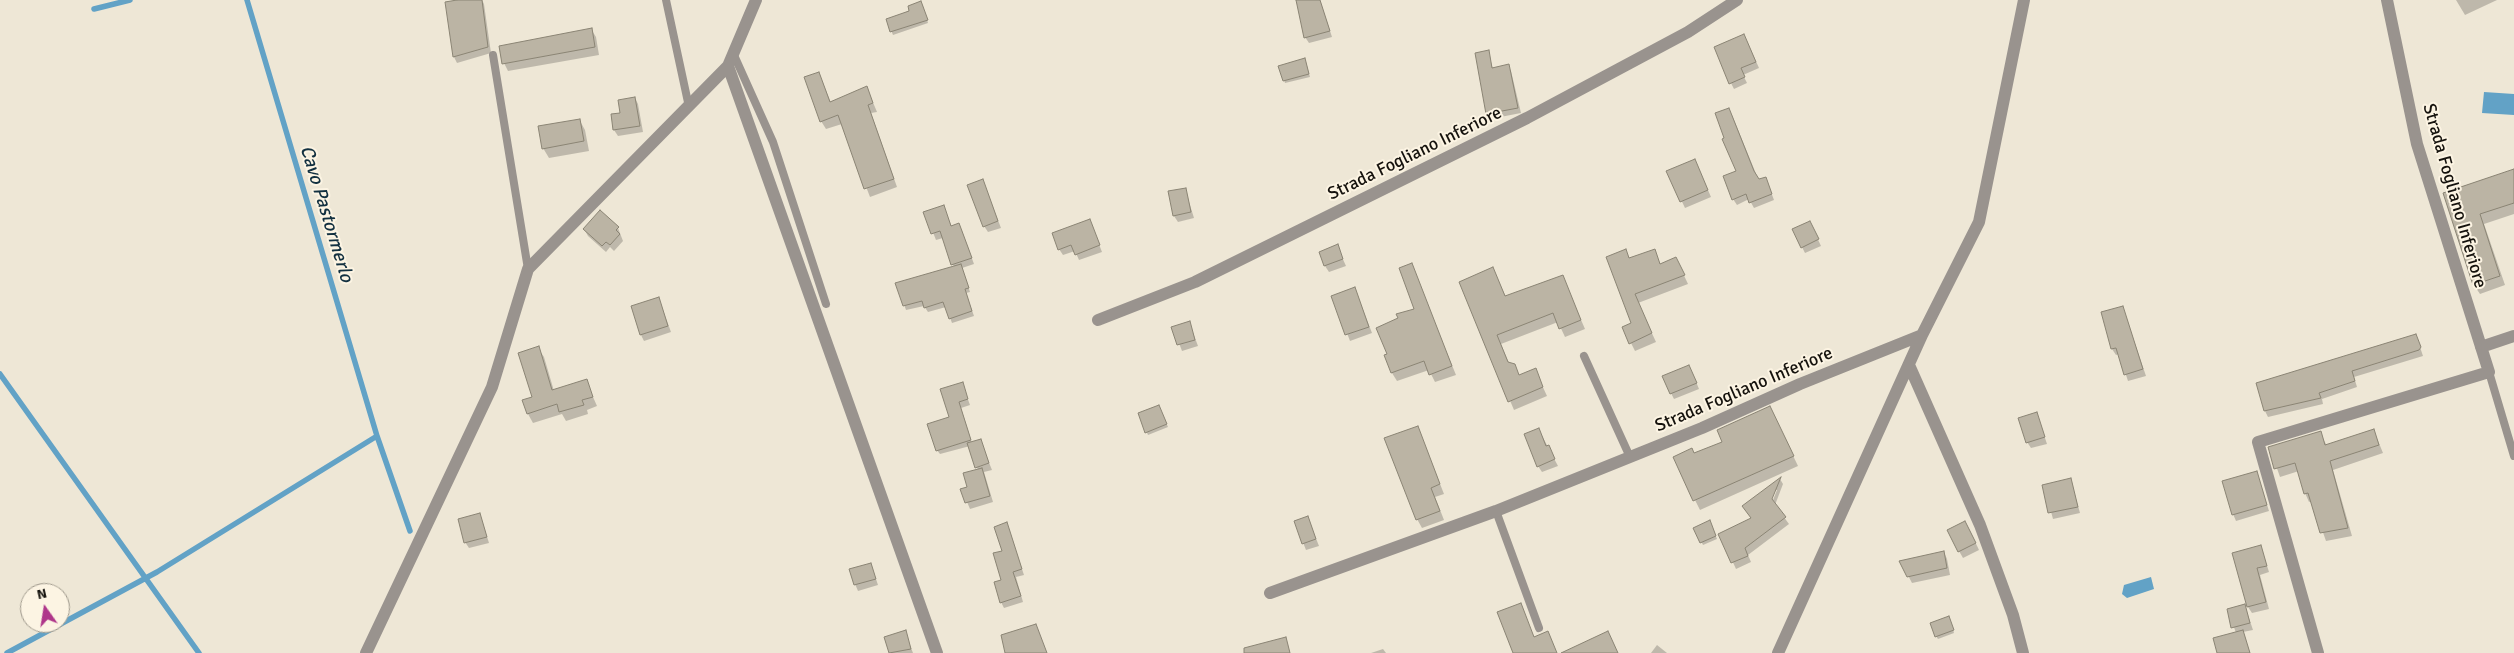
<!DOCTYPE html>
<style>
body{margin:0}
#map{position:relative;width:2514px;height:653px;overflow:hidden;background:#eee7d6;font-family:Signika,sans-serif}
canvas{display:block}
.north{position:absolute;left:20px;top:583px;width:50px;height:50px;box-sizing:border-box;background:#fcf4e3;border:1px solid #a09a8d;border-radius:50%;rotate:347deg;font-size:14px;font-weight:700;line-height:20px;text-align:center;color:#15120d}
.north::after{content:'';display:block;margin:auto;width:18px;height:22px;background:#af368a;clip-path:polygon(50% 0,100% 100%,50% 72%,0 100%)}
</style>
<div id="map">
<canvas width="2514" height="653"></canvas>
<div class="north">N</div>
</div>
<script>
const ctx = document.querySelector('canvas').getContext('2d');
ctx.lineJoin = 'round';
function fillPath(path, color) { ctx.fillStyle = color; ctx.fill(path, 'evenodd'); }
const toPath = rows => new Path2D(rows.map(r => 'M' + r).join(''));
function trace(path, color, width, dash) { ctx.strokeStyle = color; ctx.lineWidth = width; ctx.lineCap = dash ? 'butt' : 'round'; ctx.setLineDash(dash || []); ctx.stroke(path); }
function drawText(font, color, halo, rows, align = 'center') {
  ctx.font = font + ' Signika,sans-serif'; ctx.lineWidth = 4; ctx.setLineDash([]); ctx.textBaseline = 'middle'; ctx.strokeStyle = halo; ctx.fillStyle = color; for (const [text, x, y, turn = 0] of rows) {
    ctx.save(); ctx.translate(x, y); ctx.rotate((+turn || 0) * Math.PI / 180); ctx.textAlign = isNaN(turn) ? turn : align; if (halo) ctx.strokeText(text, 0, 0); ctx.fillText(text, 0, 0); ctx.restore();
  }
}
fillPath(toPath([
 [2484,92,2514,94,2514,115,2482,113],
 [2151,577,2154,589,2127,598,2122,594,2124,585]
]), '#62a2c6');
fillPath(toPath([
 [467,0,482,0,484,4,491,53,457,63,454,57,447,3],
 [1306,0,1320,0,1332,37,1309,43,1305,37],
 [2456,0,2497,0,2465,15],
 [922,5,928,23,893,35,887,20],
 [591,29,596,37,599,55,508,71,504,63],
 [1747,41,1759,68,1743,75,1747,83,1734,89,1731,83],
 [1488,52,1493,69,1508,66,1511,71,1521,113,1490,119,1487,114],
 [1306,62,1310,77,1285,83,1284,80],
 [819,73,831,103,867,88,877,112,871,113,897,187,870,197,842,124,826,129,821,121],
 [635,98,638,104,643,132,618,136,614,130,612,115,621,114],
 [1732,115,1759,181,1768,184,1774,200,1754,208,1749,199,1737,205,1733,199,1738,172,1726,139],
 [580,121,585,130,589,151,549,158,543,148],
 [1698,167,1711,197,1685,208,1668,172],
 [2514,171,2514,214,2484,224,2505,285,2480,294,2474,285,2444,193],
 [983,181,1001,228,988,232,984,226],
 [1185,189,1194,218,1178,222,1174,216],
 [943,206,952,227,959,224,962,231,974,264,962,268,970,292,966,293,974,316,952,323,946,307,928,312,924,306,906,310,897,284,954,267,943,238,936,240,925,212],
 [1090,221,1102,252,1079,260,1075,251,1063,255,1059,249],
 [618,228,623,241,614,251,610,247,606,252,588,236,584,229],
 [1813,229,1821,246,1805,253,1802,247],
 [1337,246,1346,266,1329,272,1325,266],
 [1625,251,1630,259,1654,251,1661,265,1680,267,1688,284,1638,303,1656,342,1635,351,1631,343,1632,324],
 [1411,265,1456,375,1435,382,1429,370,1397,381,1392,373,1389,355,1416,309],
 [1493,269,1506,297,1562,276,1585,329,1565,337,1558,322,1501,344,1509,363,1514,366,1520,376,1535,370,1547,396,1514,410,1460,282],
 [1355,289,1372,333,1350,341,1333,296],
 [659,299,671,332,644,341,641,335],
 [2123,308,2146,376,2128,381,2119,354,2116,355,2112,349,2102,313],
 [1189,322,1198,346,1182,351,1173,327],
 [2416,335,2423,356,2354,377,2357,387,2322,399,2323,404,2268,417,2265,411],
 [538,348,544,357,554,391,586,381,597,406,587,410,588,414,566,421,562,414,533,423,528,414,533,398],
 [1692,372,1699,389,1674,399,1671,393],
 [962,383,970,405,961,408,972,443,980,440,992,470,984,472,993,502,970,509,962,490,968,487,978,470,970,446,940,454,936,449,950,418],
 [1160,409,1168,427,1148,435,1139,414],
 [2037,414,2047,444,2031,448,2027,442],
 [1775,418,1798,466,1700,510,1695,500,1694,455],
 [1418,428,1444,494,1435,497,1444,520,1422,528,1417,519],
 [1539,430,1558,466,1542,472,1538,466],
 [2374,431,2383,453,2333,470,2352,536,2326,541,2312,501,2309,502,2305,493,2299,471,2280,477,2270,448,2320,433,2327,446],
 [2257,473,2269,511,2236,521,2233,514],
 [1780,479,1783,484,1775,505,1789,524,1748,555,1751,562,1736,569,1720,534,1752,519,1744,507],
 [1774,490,1777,490,1771,505,1769,504],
 [2071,480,2080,513,2053,519,2044,486],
 [480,514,489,543,469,548,465,542],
 [1308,518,1319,546,1306,550,1295,522],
 [1007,524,1024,575,1016,577,1023,602,1004,608,1001,602],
 [1711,525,1717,539,1703,545,1695,528],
 [1969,529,1979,550,1963,558,1959,551],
 [2261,547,2269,572,2260,575,2269,609,2252,613,2248,607],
 [1944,552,1947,559,1950,575,1912,583,1901,562],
 [871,564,878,585,858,591,855,584],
 [2245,606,2253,630,2243,632,2250,653,2218,653,2236,633,2228,610],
 [1950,620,1954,633,1938,639,1936,636],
 [905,632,913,653,891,653,886,637],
 [1657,645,1667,653,1651,653],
 [1383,649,1386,653,1371,653]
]), '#0003');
trace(toPath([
 [247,0,377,436,410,531],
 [94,9,130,0],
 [0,374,199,653],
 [7,653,157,572,377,436]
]), '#62a2c6', 5.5);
const building = toPath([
 [457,0,482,0,488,47,453,57,445,2,457,0],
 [1296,0,1320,0,1330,31,1304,38,1296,0],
 [921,1,928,20,890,32,886,19,909,11,908,6,921,1],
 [592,28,595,47,502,64,499,46,592,28],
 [1744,34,1756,62,1741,68,1745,77,1729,84,1714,47,1744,34],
 [1489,50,1492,68,1509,64,1518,108,1486,114,1475,53,1489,50],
 [1305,58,1309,74,1283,81,1278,66,1305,58],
 [819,72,830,102,867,86,873,103,868,105,894,179,864,189,838,115,820,122,804,77,819,72],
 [635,97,640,126,613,130,611,114,620,113,618,100,635,97],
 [1729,108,1754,171,1759,179,1766,177,1772,194,1749,203,1746,194,1732,200,1723,176,1736,171,1722,139,1724,138,1715,113,1729,108],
 [580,119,584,141,542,149,538,126,580,119],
 [1695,159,1708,190,1680,202,1666,171,1695,159],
 [2514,169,2514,203,2480,214,2500,276,2473,285,2443,193,2514,169],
 [983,179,998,221,983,227,967,185,983,179],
 [1186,188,1191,212,1173,216,1168,191,1186,188],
 [944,205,951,226,959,223,972,258,951,265,940,231,931,234,923,212,944,205],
 [600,210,619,227,616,230,620,234,610,245,606,242,602,246,583,229,600,210],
 [1090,219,1100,245,1075,255,1071,245,1058,250,1052,233,1090,219],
 [1810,221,1819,239,1801,248,1792,229,1810,221],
 [1338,244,1343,259,1324,266,1319,252,1338,244],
 [1626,249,1629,258,1655,249,1660,264,1676,257,1685,275,1635,294,1652,333,1629,344,1622,327,1631,323,1606,257,1626,249],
 [1412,263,1452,366,1429,375,1424,361,1391,373,1384,355,1387,354,1376,328,1398,318,1396,314,1414,309,1399,268,1412,263],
 [961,264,969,288,965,289,972,311,949,319,943,302,924,308,922,301,903,306,895,283,961,264],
 [1493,267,1505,296,1563,275,1581,320,1559,329,1553,313,1497,335,1508,362,1515,364,1519,375,1536,368,1543,387,1508,402,1459,282,1493,267],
 [1355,287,1369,327,1345,335,1331,296,1355,287],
 [659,297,668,326,640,335,631,306,659,297],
 [2123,306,2143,369,2124,375,2116,348,2111,349,2101,312,2123,306],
 [1190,321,1195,340,1177,345,1171,327,1190,321],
 [2416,334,2421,347,2419,350,2352,371,2355,381,2319,393,2321,398,2264,411,2256,383,2416,334],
 [539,346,552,390,587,379,593,397,582,400,584,405,559,412,557,404,527,414,522,400,532,397,518,353,539,346],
 [1689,365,1697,383,1670,394,1662,376,1689,365],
 [963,382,968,399,959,402,971,440,936,451,927,424,949,417,940,389,963,382],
 [1159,405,1167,424,1145,433,1138,413,1159,405],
 [1770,406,1794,456,1693,501,1673,457,1692,448,1694,453,1722,442,1717,430,1770,406],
 [2037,412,2045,437,2026,443,2018,418,2037,412],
 [1418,426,1440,484,1431,488,1440,511,1416,520,1384,438,1418,426],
 [1539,428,1546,446,1549,445,1555,459,1537,467,1524,434,1539,428],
 [2374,429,2379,445,2330,461,2348,528,2320,533,2308,493,2304,494,2295,463,2274,469,2268,447,2321,431,2325,445,2374,429],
 [981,439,989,463,975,468,967,443,981,439],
 [982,468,990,496,965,503,960,489,967,487,963,473,982,468],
 [2257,471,2267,505,2232,515,2222,481,2257,471],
 [1781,477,1772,499,1786,517,1745,548,1748,556,1731,563,1718,534,1751,518,1742,506,1781,477],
 [2071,478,2078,507,2048,513,2042,485,2071,478],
 [480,513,487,537,464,543,458,519,480,513],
 [1308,516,1316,539,1302,544,1294,521,1308,516],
 [1710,520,1716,536,1700,543,1693,528,1710,520],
 [1965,521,1976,543,1958,552,1947,530,1965,521],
 [1007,522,1022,569,1013,572,1021,596,1000,603,994,582,1001,580,993,553,1002,551,994,527,1007,522],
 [2261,545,2267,566,2257,568,2266,602,2247,607,2232,553,2261,545],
 [1944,551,1947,568,1907,577,1899,561,1944,551],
 [871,563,876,579,854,585,849,569,871,563],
 [1521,603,1534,637,1548,631,1557,653,1513,653,1497,612,1521,603],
 [2245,604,2250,623,2231,628,2227,609,2245,604],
 [1949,616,1954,630,1935,637,1930,623,1949,616],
 [1036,624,1047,653,1005,653,1001,635,1036,624],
 [906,630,911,649,889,653,884,637,906,630],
 [2243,630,2250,653,2217,653,2213,638,2243,630],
 [1608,631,1618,653,1561,653,1608,631],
 [1286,637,1290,653,1244,653,1244,648,1286,637]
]);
fillPath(building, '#bbb4a4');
trace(building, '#8a8474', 1);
trace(toPath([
 [666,0,689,107],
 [733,53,773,142,826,304],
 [493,55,528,269],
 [1584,356,1630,457],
 [2489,372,2514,456],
 [1496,511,1539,628]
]), '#99938e', 8);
trace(toPath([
 [728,66,756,0],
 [1098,320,1195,282,1527,118,1688,32,1737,0],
 [2481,347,2514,336],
 [1909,365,1980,525,2013,615,2023,653],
 [1270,593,1496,511,1702,428,1800,384,1922,335],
 [366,653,492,387,528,269,728,66,937,653],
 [1778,653,1922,335,1979,222,2024,0],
 [2318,653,2258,442,2489,372,2417,144,2387,0]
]), '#99938e', 12);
drawText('18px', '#15120d', '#fcf4e3', [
 ["Strada Fogliano Inferiore",1415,154,-26],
 ["Strada Fogliano Inferiore",2454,196,74],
 ["Strada Fogliano Inferiore",1744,390,-23]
]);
drawText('italic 19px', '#123040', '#fcf4e3', [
 ["Cavo Pastormerlo",326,214,73]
]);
</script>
